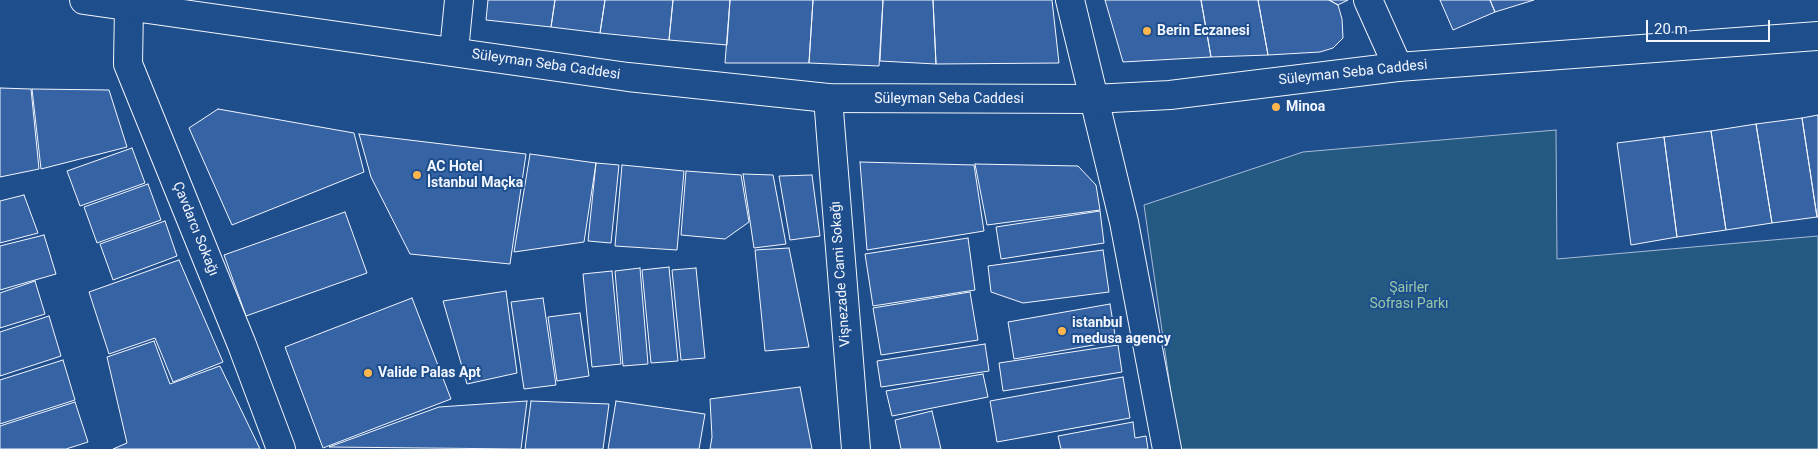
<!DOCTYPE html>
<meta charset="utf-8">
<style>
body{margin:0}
#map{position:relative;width:1818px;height:449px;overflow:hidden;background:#1f4e8c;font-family:Roboto,sans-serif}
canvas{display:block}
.scale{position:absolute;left:1646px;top:20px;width:124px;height:22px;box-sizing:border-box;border:2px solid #f2f6ff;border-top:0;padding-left:6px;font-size:15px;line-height:18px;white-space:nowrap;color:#f2f6ff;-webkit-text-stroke:4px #1f4e8c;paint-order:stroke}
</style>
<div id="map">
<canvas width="1818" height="449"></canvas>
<div class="scale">20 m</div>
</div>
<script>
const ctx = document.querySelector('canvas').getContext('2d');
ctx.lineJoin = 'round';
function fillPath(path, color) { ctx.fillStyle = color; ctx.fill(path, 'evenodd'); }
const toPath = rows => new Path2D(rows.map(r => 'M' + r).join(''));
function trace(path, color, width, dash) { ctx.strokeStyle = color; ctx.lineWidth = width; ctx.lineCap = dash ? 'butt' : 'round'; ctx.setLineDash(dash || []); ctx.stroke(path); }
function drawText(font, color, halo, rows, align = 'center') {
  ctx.font = font + ' Roboto,sans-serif'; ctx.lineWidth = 4; ctx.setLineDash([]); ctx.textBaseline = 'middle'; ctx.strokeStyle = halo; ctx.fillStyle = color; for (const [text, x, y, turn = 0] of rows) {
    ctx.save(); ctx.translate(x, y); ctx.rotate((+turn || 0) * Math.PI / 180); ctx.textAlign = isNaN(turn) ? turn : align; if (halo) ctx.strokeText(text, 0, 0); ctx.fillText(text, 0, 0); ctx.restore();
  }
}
const green = toPath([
 [1556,130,1557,259,1818,236,1818,449,1179,449,1144,205,1303,152,1556,130]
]);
fillPath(green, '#245a82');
trace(green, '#a8bbd7', 1);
const building = toPath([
 [488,0,555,0,551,27,486,20,488,0],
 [555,0,605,0,600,33,551,27,555,0],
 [605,0,673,0,669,40,600,33,605,0],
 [673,0,730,0,727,45,669,40,673,0],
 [730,0,813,0,809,63,725,63,730,0],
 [813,0,883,0,879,66,809,63,813,0],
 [883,0,933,0,936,64,880,61,883,0],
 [933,0,1052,0,1059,63,936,64,933,0],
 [1105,0,1201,0,1211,57,1123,62,1105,0],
 [1201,0,1258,0,1268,55,1211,57,1201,0],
 [1258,0,1329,0,1338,5,1342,19,1343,38,1333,48,1320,52,1268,55,1258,0],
 [1329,0,1348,0,1338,5,1329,0],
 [1440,0,1490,0,1495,12,1453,30,1440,0],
 [1490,0,1534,0,1495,12,1490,0],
 [0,88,31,89,39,169,0,177,0,88],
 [32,89,109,90,127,147,41,169,32,89],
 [218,109,354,133,364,172,232,225,189,128,218,109],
 [1818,115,1818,217,1817,217,1802,118,1818,115],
 [1802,118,1817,217,1772,223,1756,124,1802,118],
 [1756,124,1772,223,1726,230,1711,131,1756,124],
 [1711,131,1726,230,1677,237,1664,137,1711,131],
 [359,134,526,154,510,264,410,254,371,177,359,134],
 [1664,137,1677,237,1631,245,1617,143,1664,137],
 [132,148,145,183,80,206,67,171,132,148],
 [530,154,596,163,584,242,514,252,530,154],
 [860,162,974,165,984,231,867,250,860,162],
 [596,163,619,165,611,243,588,241,596,163],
 [975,164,1078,166,1096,185,1100,210,987,225,975,164],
 [622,165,684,171,677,250,615,246,622,165],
 [686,171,741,175,749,222,725,239,681,235,686,171],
 [743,174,773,175,786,244,754,248,743,174],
 [812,175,820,236,790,240,779,176,812,175],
 [148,184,161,220,97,243,84,207,148,184],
 [24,195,38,233,0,243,0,201,24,195],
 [1100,211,1104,243,1001,259,996,227,1100,211],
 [345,212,367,273,246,316,224,255,345,212],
 [165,221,177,256,113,280,100,244,165,221],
 [44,235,56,274,0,290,0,246,44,235],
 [968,238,975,290,873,306,865,254,968,238],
 [789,248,809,347,765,351,755,250,789,248],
 [1103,250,1109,292,1023,303,991,292,988,266,1103,250],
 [179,260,223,362,173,382,155,338,109,354,89,292,179,260],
 [669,267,678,361,651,363,642,270,669,267],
 [640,268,648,364,623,366,615,271,640,268],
 [696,268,705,358,681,360,672,270,696,268],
 [612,271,621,364,592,367,583,274,612,271],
 [35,281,45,314,0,328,0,293,35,281],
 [506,291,517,373,467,384,443,301,506,291],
 [970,292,978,340,881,355,873,308,970,292],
 [412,298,451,399,323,448,285,347,412,298],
 [543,298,556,385,524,389,511,302,543,298],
 [1110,304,1116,341,1014,359,1008,322,1110,304],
 [580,313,589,376,557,381,548,317,580,313],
 [49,316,61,356,0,376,0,332,49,316],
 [154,341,170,384,220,366,260,449,113,449,127,443,107,357,154,341],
 [985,344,989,371,881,387,877,361,985,344],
 [1118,345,1122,372,1003,391,999,363,1118,345],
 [63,360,75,400,0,424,0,380,63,360],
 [983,374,988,397,892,416,886,391,983,374],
 [1123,377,1130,418,997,442,990,401,1123,377],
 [800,387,812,449,710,449,712,437,710,399,800,387],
 [527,401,521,449,329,447,439,407,527,401],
 [531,401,609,404,603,449,525,449,531,401],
 [616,401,705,414,699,449,608,449,616,401],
 [75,402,88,442,66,449,0,449,0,426,75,402],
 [932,411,941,449,901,449,895,420,932,411],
 [1133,422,1135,438,1146,436,1148,449,1061,449,1058,436,1133,422]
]);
fillPath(building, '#3563a3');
trace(building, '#f2f6ff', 1);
const minor = toPath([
 [1070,0,1124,222,1167,449],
 [1368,0,1398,67],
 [129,6,128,64,242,345,281,449],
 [454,51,459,0],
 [828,98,856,449]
]);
const major = toPath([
 [84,0,628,77,828,98,1093,99,1170,95,1398,67,1818,36]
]);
trace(minor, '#f2f6ff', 30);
trace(major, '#f2f6ff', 30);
trace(minor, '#1f4e8c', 28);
trace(major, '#1f4e8c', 28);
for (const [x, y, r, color] of [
 [1147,31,5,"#ffb74d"],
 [1276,107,5,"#ffb74d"],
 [417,175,5,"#ffb74d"],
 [1062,331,5,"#ffb74d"],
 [368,373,5,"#ffb74d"]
]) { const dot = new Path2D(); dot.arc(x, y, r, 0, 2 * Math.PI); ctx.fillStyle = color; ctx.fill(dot); trace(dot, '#1f4e8c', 2); }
drawText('bold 14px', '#f2f6ff', '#1f4e8c', [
 ["Berin Eczanesi",1157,31],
 ["Minoa",1286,107],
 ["AC Hotel",427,167],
 ["İstanbul Maçka",427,183],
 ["istanbul",1072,323],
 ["medusa agency",1072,339],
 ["Valide Palas Apt",378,373]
], 'left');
drawText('14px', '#f2f6ff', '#1f4e8c', [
 ["Süleyman Seba Caddesi",546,65,8],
 ["Süleyman Seba Caddesi",1353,73,-6],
 ["Süleyman Seba Caddesi",949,99],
 ["Çavdarcı Sokağı",195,229,68],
 ["Vişnezade Cami Sokağı",841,274,-94]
]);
drawText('14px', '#97c8a6', '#1f4e8c', [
 ["Şairler",1409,288],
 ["Sofrası Parkı",1409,304]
]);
</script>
